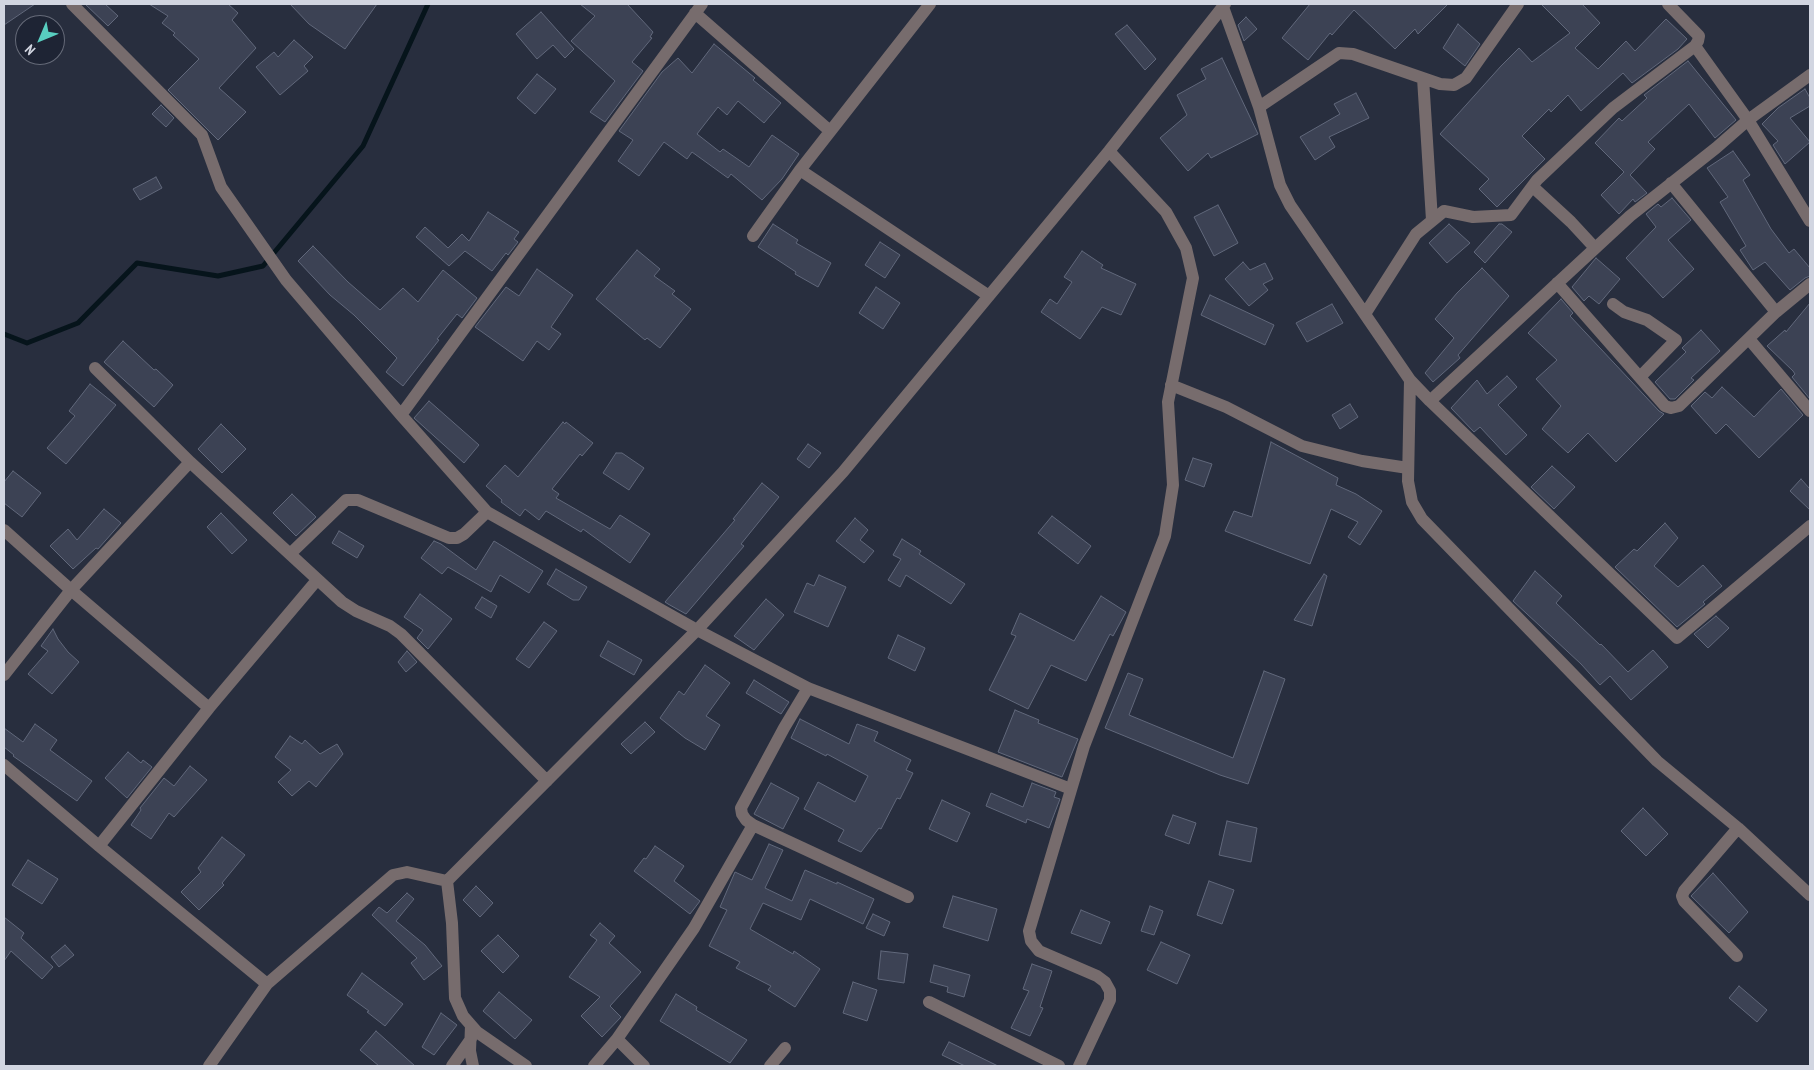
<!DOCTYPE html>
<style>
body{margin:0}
#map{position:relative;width:1814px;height:1070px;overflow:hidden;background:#282e3e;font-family:"PT Sans Narrow",sans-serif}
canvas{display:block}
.frame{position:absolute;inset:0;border:5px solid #d2d6e1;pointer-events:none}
.north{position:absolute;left:15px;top:15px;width:50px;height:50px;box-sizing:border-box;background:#1e2434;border:1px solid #666b79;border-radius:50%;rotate:225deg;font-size:14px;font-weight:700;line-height:20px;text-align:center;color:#d2d6e1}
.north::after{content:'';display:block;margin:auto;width:18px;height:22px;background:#58cec0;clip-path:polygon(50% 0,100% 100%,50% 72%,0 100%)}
</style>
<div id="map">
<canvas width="1814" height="1070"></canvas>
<div class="frame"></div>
<div class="north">N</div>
</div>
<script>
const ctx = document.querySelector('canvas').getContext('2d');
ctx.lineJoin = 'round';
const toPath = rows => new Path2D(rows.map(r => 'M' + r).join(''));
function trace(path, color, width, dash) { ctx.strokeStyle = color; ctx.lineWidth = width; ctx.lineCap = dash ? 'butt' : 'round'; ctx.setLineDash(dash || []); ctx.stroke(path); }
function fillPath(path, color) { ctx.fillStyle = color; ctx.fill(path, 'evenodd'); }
trace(toPath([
 [4,334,27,343,78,323,137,263,218,276,263,266,363,146,428,4]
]), '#06141b', 5);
const building = toPath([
 [4,4,35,4,4,25,4,4],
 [85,4,105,4,118,16,108,26,85,4],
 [149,4,228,4,238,13,232,20,256,48,219,88,246,112,218,140,168,90,199,59,173,35,175,33,162,23,168,16,149,4],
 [290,4,377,4,345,49,309,24,290,4],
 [580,4,627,4,653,32,650,37,652,38,632,62,643,71,605,122,590,112,615,81,571,41,595,16,580,4],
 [1310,4,1448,4,1418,34,1415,29,1395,49,1354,10,1332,35,1330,33,1308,60,1282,38,1310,4],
 [1541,4,1582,4,1600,23,1575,48,1598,69,1626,41,1635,51,1666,19,1687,39,1678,49,1632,83,1623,73,1581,111,1568,95,1551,112,1549,109,1522,136,1545,159,1497,207,1479,189,1489,179,1440,134,1501,66,1519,48,1532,62,1570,33,1541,4],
 [541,12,574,49,565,58,553,45,537,59,516,34,541,12],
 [1246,17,1257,29,1244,41,1238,25,1246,17],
 [1458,24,1480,44,1465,66,1443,48,1458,24],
 [1127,25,1156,59,1145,70,1115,34,1127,25],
 [294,40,313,57,304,66,308,71,280,95,256,67,274,52,278,57,294,40],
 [714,44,755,78,753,80,781,103,764,123,738,101,727,115,718,107,697,134,720,152,723,149,749,167,772,135,799,154,782,179,762,200,731,174,728,178,692,152,687,159,664,142,639,176,618,161,633,140,619,131,662,72,678,58,692,73,714,44],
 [1222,58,1258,134,1211,158,1208,153,1188,171,1160,138,1187,115,1177,95,1206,79,1201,69,1222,58],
 [1688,61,1736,120,1715,138,1689,104,1648,142,1655,149,1630,175,1647,193,1635,202,1633,199,1619,214,1601,195,1624,172,1595,143,1619,118,1622,121,1647,98,1644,95,1688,61],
 [537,74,556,89,535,114,517,98,537,74],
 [1805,89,1810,98,1810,106,1790,118,1810,142,1785,164,1773,145,1778,141,1762,124,1778,108,1805,89],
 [1356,93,1369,118,1329,137,1335,147,1315,160,1300,137,1340,114,1334,104,1356,93],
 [161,105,174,118,166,127,152,114,161,105],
 [1733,151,1750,175,1743,180,1771,229,1789,253,1794,249,1810,268,1810,276,1805,278,1790,290,1765,262,1753,270,1740,250,1746,246,1720,202,1728,197,1707,168,1733,151],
 [156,177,162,188,140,200,133,189,156,177],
 [1672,198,1691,220,1668,240,1694,269,1663,298,1626,258,1656,227,1646,214,1658,204,1661,207,1672,198],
 [1218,205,1238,243,1214,256,1194,217,1218,205],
 [488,212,519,232,514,239,518,242,508,255,506,253,492,271,465,251,449,266,416,237,425,227,448,248,462,234,469,241,488,212],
 [773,224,798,240,796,243,831,263,818,287,795,274,796,272,758,247,773,224],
 [1449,224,1470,243,1447,263,1429,243,1449,224],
 [1499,224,1502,224,1512,232,1485,263,1474,252,1499,224],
 [880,242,900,255,885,278,865,265,880,242],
 [313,246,348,282,380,310,403,288,418,302,443,270,477,298,462,318,457,314,437,339,439,340,403,386,386,372,397,358,354,315,330,295,298,261,313,246],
 [637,250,660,269,654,276,675,291,672,294,691,309,660,348,647,338,645,340,596,299,637,250],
 [1082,251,1103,265,1101,268,1136,284,1121,315,1102,307,1080,339,1041,312,1050,299,1057,304,1072,282,1064,277,1082,251],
 [1596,258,1620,279,1599,304,1589,296,1584,301,1572,287,1596,258],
 [1243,262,1250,270,1265,263,1273,279,1263,284,1268,290,1249,306,1225,279,1243,262],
 [1482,268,1509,296,1458,355,1460,358,1433,382,1425,373,1454,338,1435,319,1457,293,1482,268],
 [537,269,573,295,551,327,561,334,549,350,537,341,523,361,475,327,506,287,519,296,537,269],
 [876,287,900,303,883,329,859,313,876,287],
 [1210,295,1274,325,1265,345,1201,315,1210,295],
 [1561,299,1573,313,1570,316,1659,411,1664,414,1616,462,1588,433,1568,453,1542,429,1561,406,1536,379,1557,360,1528,333,1561,299],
 [1810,303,1810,399,1792,377,1795,374,1793,371,1767,346,1785,330,1786,332,1810,303],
 [1332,304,1343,323,1307,342,1296,323,1332,304],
 [1701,330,1720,351,1691,378,1694,380,1675,399,1670,399,1655,382,1686,352,1682,348,1701,330],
 [123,341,154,370,156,369,173,385,154,407,104,362,123,341],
 [1507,376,1517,387,1498,405,1527,435,1506,455,1480,427,1474,432,1451,408,1477,380,1487,394,1507,376],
 [90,384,116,405,66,464,47,448,75,416,69,411,90,384],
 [1722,387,1754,417,1781,389,1803,415,1759,458,1726,424,1716,434,1691,406,1705,392,1712,398,1722,387],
 [429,401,479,445,464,463,414,418,429,401],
 [1350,404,1358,417,1340,429,1332,415,1350,404],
 [563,422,565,424,566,422,593,443,582,456,580,454,552,489,559,494,556,498,610,529,620,515,650,534,630,563,583,529,581,532,546,511,539,520,525,509,520,516,501,502,502,500,486,486,505,465,518,477,563,422],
 [221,424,246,449,222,473,198,449,221,424],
 [1271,442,1338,478,1336,485,1356,494,1382,511,1360,545,1348,537,1358,522,1331,509,1310,564,1225,531,1234,511,1252,517,1271,442],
 [808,444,821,453,809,468,797,459,808,444],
 [616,453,622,453,644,468,629,490,603,473,616,453],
 [1193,458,1212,464,1204,487,1185,480,1193,458],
 [1552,466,1575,487,1554,509,1531,487,1552,466],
 [13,471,41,493,22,517,4,503,4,482,13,471],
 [1801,479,1810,489,1810,510,1790,491,1801,479],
 [762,483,779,497,741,544,744,546,686,614,668,604,665,602,735,520,733,519,762,483],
 [292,494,316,517,296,536,273,513,292,494],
 [104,509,121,523,98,549,96,548,73,569,50,546,68,529,77,540,104,509],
 [221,513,247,540,232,554,207,527,221,513],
 [1052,516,1091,546,1078,564,1038,533,1052,516],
 [855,518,868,530,860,540,874,551,864,563,836,541,855,518],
 [1665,523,1678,538,1654,566,1678,587,1703,565,1722,586,1703,602,1705,604,1677,627,1615,567,1634,549,1637,551,1665,523],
 [339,531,364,546,357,558,332,543,339,531],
 [902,539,921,551,919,554,965,584,951,604,906,575,900,587,888,580,901,559,893,555,902,539],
 [434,541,441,544,476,570,494,541,543,571,529,593,500,575,491,592,448,567,442,574,421,558,434,541],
 [556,569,587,587,579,600,573,600,547,584,556,569],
 [1535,571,1562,596,1556,603,1600,645,1601,644,1628,672,1653,650,1668,667,1631,700,1610,676,1600,685,1581,664,1513,601,1535,571],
 [1324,574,1327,576,1312,626,1294,620,1324,574],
 [819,575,846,587,828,627,794,612,807,583,814,586,819,575],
 [420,594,452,619,428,649,417,638,423,630,404,617,420,594],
 [1101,596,1126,612,1113,636,1110,634,1086,681,1051,665,1028,709,989,690,1016,636,1011,634,1020,613,1074,641,1101,596],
 [482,597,497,606,491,618,475,608,482,597],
 [766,599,784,615,754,650,734,636,766,599],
 [1716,616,1729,628,1708,648,1694,634,1716,616],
 [544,622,557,631,529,668,516,659,544,622],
 [53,629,58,639,68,652,79,662,52,694,28,674,48,651,41,646,53,629],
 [898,635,925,648,915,671,888,658,898,635],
 [608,641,642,660,634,675,600,656,608,641],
 [407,651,417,662,406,672,398,662,407,651],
 [705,665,730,683,706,716,720,725,705,750,685,738,660,718,679,691,684,695,705,665],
 [1264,671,1285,679,1248,784,1220,775,1105,728,1128,673,1143,679,1129,715,1233,758,1264,671],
 [754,680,789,702,781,714,746,693,754,680],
 [1015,710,1039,720,1038,723,1078,739,1062,777,998,752,1015,710],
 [800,719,849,744,857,724,878,732,874,741,911,760,906,770,913,773,900,799,897,798,881,829,879,828,861,852,838,841,844,830,804,809,818,782,855,802,868,776,827,754,826,756,791,738,800,719],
 [645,722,655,732,631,754,621,744,645,722],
 [35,724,57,740,50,750,92,781,77,801,13,756,14,755,4,747,4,728,23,742,35,724],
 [290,736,302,744,305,740,320,754,337,744,343,754,316,787,309,781,292,796,278,782,291,770,275,757,290,736],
 [128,752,141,763,143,760,152,767,127,798,105,778,128,752],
 [190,766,207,780,174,817,169,813,151,839,131,825,141,810,140,808,164,778,174,786,190,766],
 [771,783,799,798,783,829,754,814,771,783],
 [1032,783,1056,792,1054,797,1060,799,1049,828,1027,819,1026,823,986,806,991,793,1023,807,1032,783],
 [942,800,970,813,957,842,929,829,942,800],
 [1643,808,1668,834,1646,856,1621,831,1643,808],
 [1173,815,1196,823,1189,844,1165,835,1173,815],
 [1227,821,1257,828,1251,862,1219,855,1227,821],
 [222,837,245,855,222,883,224,885,199,910,181,892,201,872,198,868,222,837],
 [769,844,783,850,765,888,792,901,805,870,837,884,837,882,874,899,863,924,810,899,801,920,763,903,750,929,793,954,794,951,820,969,795,1007,768,990,771,986,736,968,740,962,709,946,727,910,720,907,735,872,752,880,769,844],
 [655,846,684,866,674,881,700,901,690,914,634,871,644,858,646,859,655,846],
 [28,860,58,879,42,904,12,885,28,860],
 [1713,873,1748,912,1729,933,1691,896,1713,873],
 [1209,881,1234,890,1222,924,1197,915,1209,881],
 [476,886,493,903,480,917,463,900,476,886],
 [407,893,414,899,396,921,425,945,442,966,424,980,411,963,417,958,372,915,379,907,387,913,407,893],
 [953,896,997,909,988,941,943,927,953,896],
 [1150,906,1163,911,1154,935,1141,931,1150,906],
 [1081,910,1110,922,1101,944,1071,933,1081,910],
 [873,914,890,922,884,936,866,928,873,914],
 [4,917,24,933,21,938,53,967,42,979,11,951,4,961,4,917],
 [600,923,615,936,609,943,641,972,610,1006,621,1017,602,1037,581,1016,600,997,569,977,597,940,590,935,600,923],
 [498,935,519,956,503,973,481,951,498,935],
 [1161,942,1190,955,1177,984,1147,970,1161,942],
 [65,945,74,955,59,967,51,957,65,945],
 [881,951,908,954,904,983,878,979,881,951],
 [1032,964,1052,971,1040,1007,1043,1008,1030,1036,1011,1028,1029,991,1023,989,1032,964],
 [934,965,970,975,964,997,947,992,948,987,930,982,934,965],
 [362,973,403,1004,385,1026,367,1012,369,1011,347,995,362,973],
 [853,982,877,990,867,1021,843,1013,853,982],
 [1739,986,1767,1010,1757,1022,1729,998,1739,986],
 [499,992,532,1020,515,1039,483,1011,499,992],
 [676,994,697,1007,696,1010,747,1040,730,1063,660,1021,676,994],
 [441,1013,457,1025,434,1055,422,1047,441,1013],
 [376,1031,415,1066,379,1066,360,1050,376,1031],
 [949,1042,998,1066,965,1066,942,1055,949,1042]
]);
fillPath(building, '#3c4254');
trace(building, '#61687b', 1);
trace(toPath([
 [72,4,202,135,221,187,286,280,401,415,487,512,697,630,808,688,1071,789],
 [1223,7,1259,107,1280,185,1290,205,1410,380,1430,401,1677,638,1810,526],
 [695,13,830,131],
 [1810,75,1748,120,1810,221],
 [1423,78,1432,220],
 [1259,107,1339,53,1353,54,1440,84,1454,85,1466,78,1518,4],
 [800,170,989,296],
 [1671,183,1776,312],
 [1533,187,1571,222,1595,248],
 [753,236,800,170,930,4],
 [1557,283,1665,406,1671,408,1679,406,1776,312,1810,284],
 [1613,304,1624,312,1647,320,1676,340,1640,377],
 [1365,314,1416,234,1444,211,1473,217,1511,215,1537,180,1613,108,1695,46,1698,41,1699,36,1668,4],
 [1749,339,1810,411],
 [95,368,190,462,342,602,356,611,390,626,401,634,547,781],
 [1410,380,1408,481,1412,502,1422,519,1657,761,1738,828,1810,895],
 [1171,385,1226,407,1302,446,1362,461,1408,468],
 [1430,401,1630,216,1716,148,1748,120,1695,46],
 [401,415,702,4],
 [4,530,71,590,209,708],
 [290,554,346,500,358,500,449,538,457,538,464,534,487,512],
 [4,675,71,590,190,462],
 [808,688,784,728,741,808,742,814,746,820,753,825,908,897],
 [4,765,99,846,267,984],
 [99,846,209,708,317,580],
 [447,881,697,630,843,472,1109,151,1225,4],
 [447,881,452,923,455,998,463,1016,477,1032,526,1066],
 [1737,956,1684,901,1682,896,1684,891,1738,828],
 [929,1002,1059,1066],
 [471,1026,470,1051,473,1066],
 [617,1039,644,1066],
 [209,1066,267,984,393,875,407,872,447,881],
 [452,1066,471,1039],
 [594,1066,617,1039,694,928,753,825],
 [770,1066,785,1048],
 [1079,1066,1110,1000,1110,991,1105,982,1097,976,1039,951,1031,941,1029,931,1084,746,1165,536,1173,485,1168,402,1193,278,1186,248,1166,212,1109,151]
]), '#776c6d', 12);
</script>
